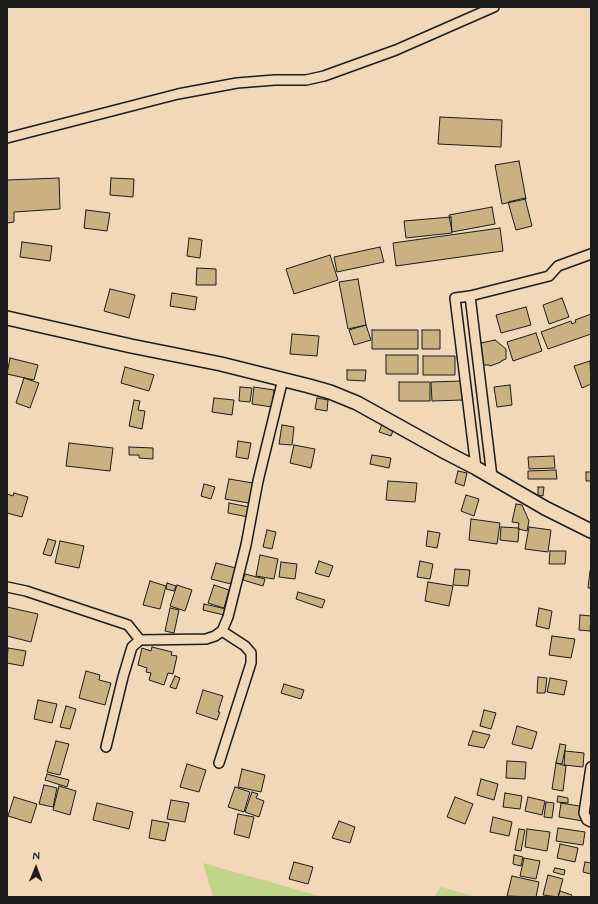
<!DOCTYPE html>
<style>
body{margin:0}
#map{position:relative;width:598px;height:904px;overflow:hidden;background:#f2d7b9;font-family:Mynerve,sans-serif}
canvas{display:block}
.frame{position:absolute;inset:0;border:8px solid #1c1c1c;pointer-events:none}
.north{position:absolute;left:16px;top:848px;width:40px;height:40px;-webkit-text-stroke:3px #f2d7b9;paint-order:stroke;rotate:1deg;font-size:11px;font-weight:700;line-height:16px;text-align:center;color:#1c1c1c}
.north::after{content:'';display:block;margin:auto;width:14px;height:18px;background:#1c1c1c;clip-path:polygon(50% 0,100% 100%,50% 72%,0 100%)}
</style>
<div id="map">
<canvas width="598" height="904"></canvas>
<div class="frame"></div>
<div class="north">N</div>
</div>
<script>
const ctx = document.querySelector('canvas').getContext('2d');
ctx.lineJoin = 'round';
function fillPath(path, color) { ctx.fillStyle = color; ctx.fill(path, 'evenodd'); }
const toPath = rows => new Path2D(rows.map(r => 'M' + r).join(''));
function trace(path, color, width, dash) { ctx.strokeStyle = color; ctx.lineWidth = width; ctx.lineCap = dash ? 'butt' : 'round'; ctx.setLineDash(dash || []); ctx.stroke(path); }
fillPath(toPath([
 [203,863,323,897,213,897],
 [441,887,477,897,434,897]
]), '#c1d58a');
const building = toPath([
 [440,117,502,120,501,147,438,144,440,117],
 [519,161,526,199,502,204,495,165,519,161],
 [59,178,60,209,14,212,14,222,7,223,7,180,59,178],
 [111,178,134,179,133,197,110,195,111,178],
 [525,198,532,226,516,230,508,202,525,198],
 [492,207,495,224,452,232,449,215,492,207],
 [86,210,110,213,107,231,84,228,86,210],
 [451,217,452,233,406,238,404,221,451,217],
 [500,228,503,251,396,266,393,243,500,228],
 [189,238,202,240,200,258,187,256,189,238],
 [22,242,52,246,50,261,20,257,22,242],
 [380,247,384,262,337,272,334,257,380,247],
 [330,255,338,280,294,294,286,269,330,255],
 [197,268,216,269,216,285,196,285,197,268],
 [358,279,366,325,348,329,339,282,358,279],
 [110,289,135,295,129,318,104,311,110,289],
 [172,293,197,297,195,310,170,306,172,293],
 [562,298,569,317,549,324,543,305,562,298],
 [526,307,531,325,501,333,496,315,526,307],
 [591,314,591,334,548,349,541,332,571,321,572,324,576,322,575,320,591,314],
 [366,325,371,340,354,345,349,330,366,325],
 [372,330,418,330,418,349,372,349,372,330],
 [422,330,440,330,440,349,422,349,422,330],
 [536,333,542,351,513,361,507,342,536,333],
 [292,334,319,336,317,356,290,354,292,334],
 [495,340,506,349,506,359,501,361,501,362,490,366,489,365,484,365,479,360,481,343,495,340],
 [386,355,418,355,418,374,386,374,386,355],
 [423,356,455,356,455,375,423,375,423,356],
 [10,358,38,365,34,380,7,374,10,358],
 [590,361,591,384,582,388,574,366,590,361],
 [125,367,154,375,149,391,121,383,125,367],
 [347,370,366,370,365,381,347,380,347,370],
 [24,378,39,383,30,408,16,403,24,378],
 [462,381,463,400,432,401,431,382,462,381],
 [399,382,430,382,430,401,399,401,399,382],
 [510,385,512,405,497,407,494,387,510,385],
 [240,387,252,388,250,402,239,401,240,387],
 [254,387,274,390,272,407,252,404,254,387],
 [214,398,234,400,232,415,212,412,214,398],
 [317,398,328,400,327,411,315,409,317,398],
 [134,400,140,401,138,410,145,411,142,429,129,426,134,400],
 [382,424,394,428,391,436,379,432,382,424],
 [282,425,294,427,292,445,279,444,282,425],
 [238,441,251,443,248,459,236,457,238,441],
 [69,443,113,448,110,471,66,466,69,443],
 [294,445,315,449,311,468,290,463,294,445],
 [129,447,153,448,153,459,139,458,139,455,129,455,129,447],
 [372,455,391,458,389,468,370,464,372,455],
 [554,456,555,468,529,469,528,457,554,456],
 [556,470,557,479,528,479,528,471,556,470],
 [458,471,467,473,464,486,455,483,458,471],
 [586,472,591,472,591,481,586,481,586,472],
 [229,479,253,483,249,503,225,499,229,479],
 [388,481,417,483,415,502,386,500,388,481],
 [204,484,215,487,211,499,201,496,204,484],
 [538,487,544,487,543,496,538,495,538,487],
 [14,493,28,497,22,517,7,513,7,494,13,496,14,493],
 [466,495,479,499,474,516,461,511,466,495],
 [229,503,249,507,248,517,228,513,229,503],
 [516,504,522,505,529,521,527,531,518,529,519,523,512,522,516,504],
 [471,519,500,523,497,544,469,540,471,519],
 [501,527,519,528,518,542,500,540,501,527],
 [529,527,551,530,548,552,525,549,529,527],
 [267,530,276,532,272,549,263,547,267,530],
 [428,531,440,533,437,548,426,546,428,531],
 [48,539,56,541,51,556,43,554,48,539],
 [60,541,84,546,79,568,55,563,60,541],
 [550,551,566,551,565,564,549,564,550,551],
 [260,555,278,559,274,579,256,576,260,555],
 [319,561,333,566,329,577,315,573,319,561],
 [420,561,433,564,430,579,417,577,420,561],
 [281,562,297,564,295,579,279,577,281,562],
 [216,563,236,568,231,584,211,579,216,563],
 [455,569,470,570,468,586,453,585,455,569],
 [590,571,591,571,591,588,588,588,590,571],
 [245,574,265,579,263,586,243,580,245,574],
 [150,581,166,586,160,609,143,605,150,581],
 [428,582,453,586,449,606,425,601,428,582],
 [167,583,176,586,174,591,166,589,167,583],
 [177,585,192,590,185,611,170,606,177,585],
 [214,585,229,590,224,608,208,603,214,585],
 [298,592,325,600,322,608,296,599,298,592],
 [204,604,226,609,224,615,203,610,204,604],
 [7,607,38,614,31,642,7,636,7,607],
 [170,608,179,610,174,633,165,631,170,608],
 [539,608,552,611,549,629,536,626,539,608],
 [580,615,591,616,590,631,579,630,580,615],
 [552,636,575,639,571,658,549,655,552,636],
 [152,647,172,652,171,655,177,656,173,674,168,673,164,685,149,680,151,673,146,672,147,668,138,665,142,648,151,651,152,647],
 [8,648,26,651,23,666,7,663,8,648],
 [86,671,100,675,99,680,111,683,105,705,79,698,86,671],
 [175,676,180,678,176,689,170,687,175,676],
 [538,677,547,678,545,693,537,693,538,677],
 [550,678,567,681,564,695,547,692,550,678],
 [284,684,304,690,301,699,281,693,284,684],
 [203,690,223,696,218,712,220,712,217,720,196,713,203,690],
 [38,700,57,704,52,723,34,719,38,700],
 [66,706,76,709,70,729,60,727,66,706],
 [484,710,496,713,491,729,480,726,484,710],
 [517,726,537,732,532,749,512,744,517,726],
 [473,731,490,735,484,748,468,745,473,731],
 [56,741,69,744,60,775,47,772,56,741],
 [560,744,566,745,562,764,556,763,560,744],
 [565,751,584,753,583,767,564,765,565,751],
 [507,761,526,762,525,779,506,778,507,761],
 [556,763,566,766,563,791,552,789,556,763],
 [187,764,206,770,199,792,180,787,187,764],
 [242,769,265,775,261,792,238,787,242,769],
 [47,774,69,780,67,787,45,780,47,774],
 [481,779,498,784,494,800,477,795,481,779],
 [44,785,57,788,53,807,39,804,44,785],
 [59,786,76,791,70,815,53,810,59,786],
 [235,787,250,792,244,812,228,807,235,787],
 [252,792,258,794,256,798,264,801,259,817,245,812,252,792],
 [505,793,522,796,520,809,503,807,505,793],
 [558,796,568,798,568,803,557,802,558,796],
 [14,797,37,804,31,823,8,816,14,797],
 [455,797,473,804,465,824,447,817,455,797],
 [528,797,545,801,542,815,525,811,528,797],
 [171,800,189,803,185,822,167,819,171,800],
 [546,802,554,803,552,818,544,817,546,802],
 [97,803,133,812,129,829,93,820,97,803],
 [561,803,585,807,583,821,559,817,561,803],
 [238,814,254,817,249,838,234,834,238,814],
 [493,817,512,822,509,836,490,832,493,817],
 [152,820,169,823,165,841,149,838,152,820],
 [339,821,355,827,350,843,332,838,339,821],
 [558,828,585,832,583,845,556,841,558,828],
 [519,829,525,830,521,851,515,850,519,829],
 [527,829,550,832,547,851,525,847,527,829],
 [560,844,578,848,575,862,557,858,560,844],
 [514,855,523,857,521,866,513,864,514,855],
 [524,858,540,861,536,879,520,876,524,858],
 [294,862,313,867,308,884,289,879,294,862],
 [585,862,591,863,591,874,583,872,585,862],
 [555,868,565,870,564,875,553,872,555,868],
 [548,875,563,879,558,897,543,895,548,875],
 [512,876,539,882,536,897,507,896,512,876],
 [560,891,572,895,571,897,558,897,560,891]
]);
fillPath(building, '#cbb182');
trace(building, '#1c1c1c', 1);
const street = toPath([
 [7,138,178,94,237,83,275,80,306,80,324,76,396,50,494,7],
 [470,296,492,477],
 [476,468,455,298,470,296,549,276,558,266,591,254],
 [7,587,26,591,128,625,140,640],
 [106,747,123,677,132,647,140,640,206,639,215,636,222,631,228,617,246,545,258,481,283,379],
 [219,763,251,663,251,653,245,646,222,631],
 [591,767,584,813,587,820,591,822]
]);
const secondary = toPath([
 [7,318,131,346,221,364,309,386,330,392,357,403,447,453,476,468,545,508,591,531]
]);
trace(street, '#1c1c1c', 12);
trace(secondary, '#1c1c1c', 16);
trace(street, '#f2d7b9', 9);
trace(secondary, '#f2d7b9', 13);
</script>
